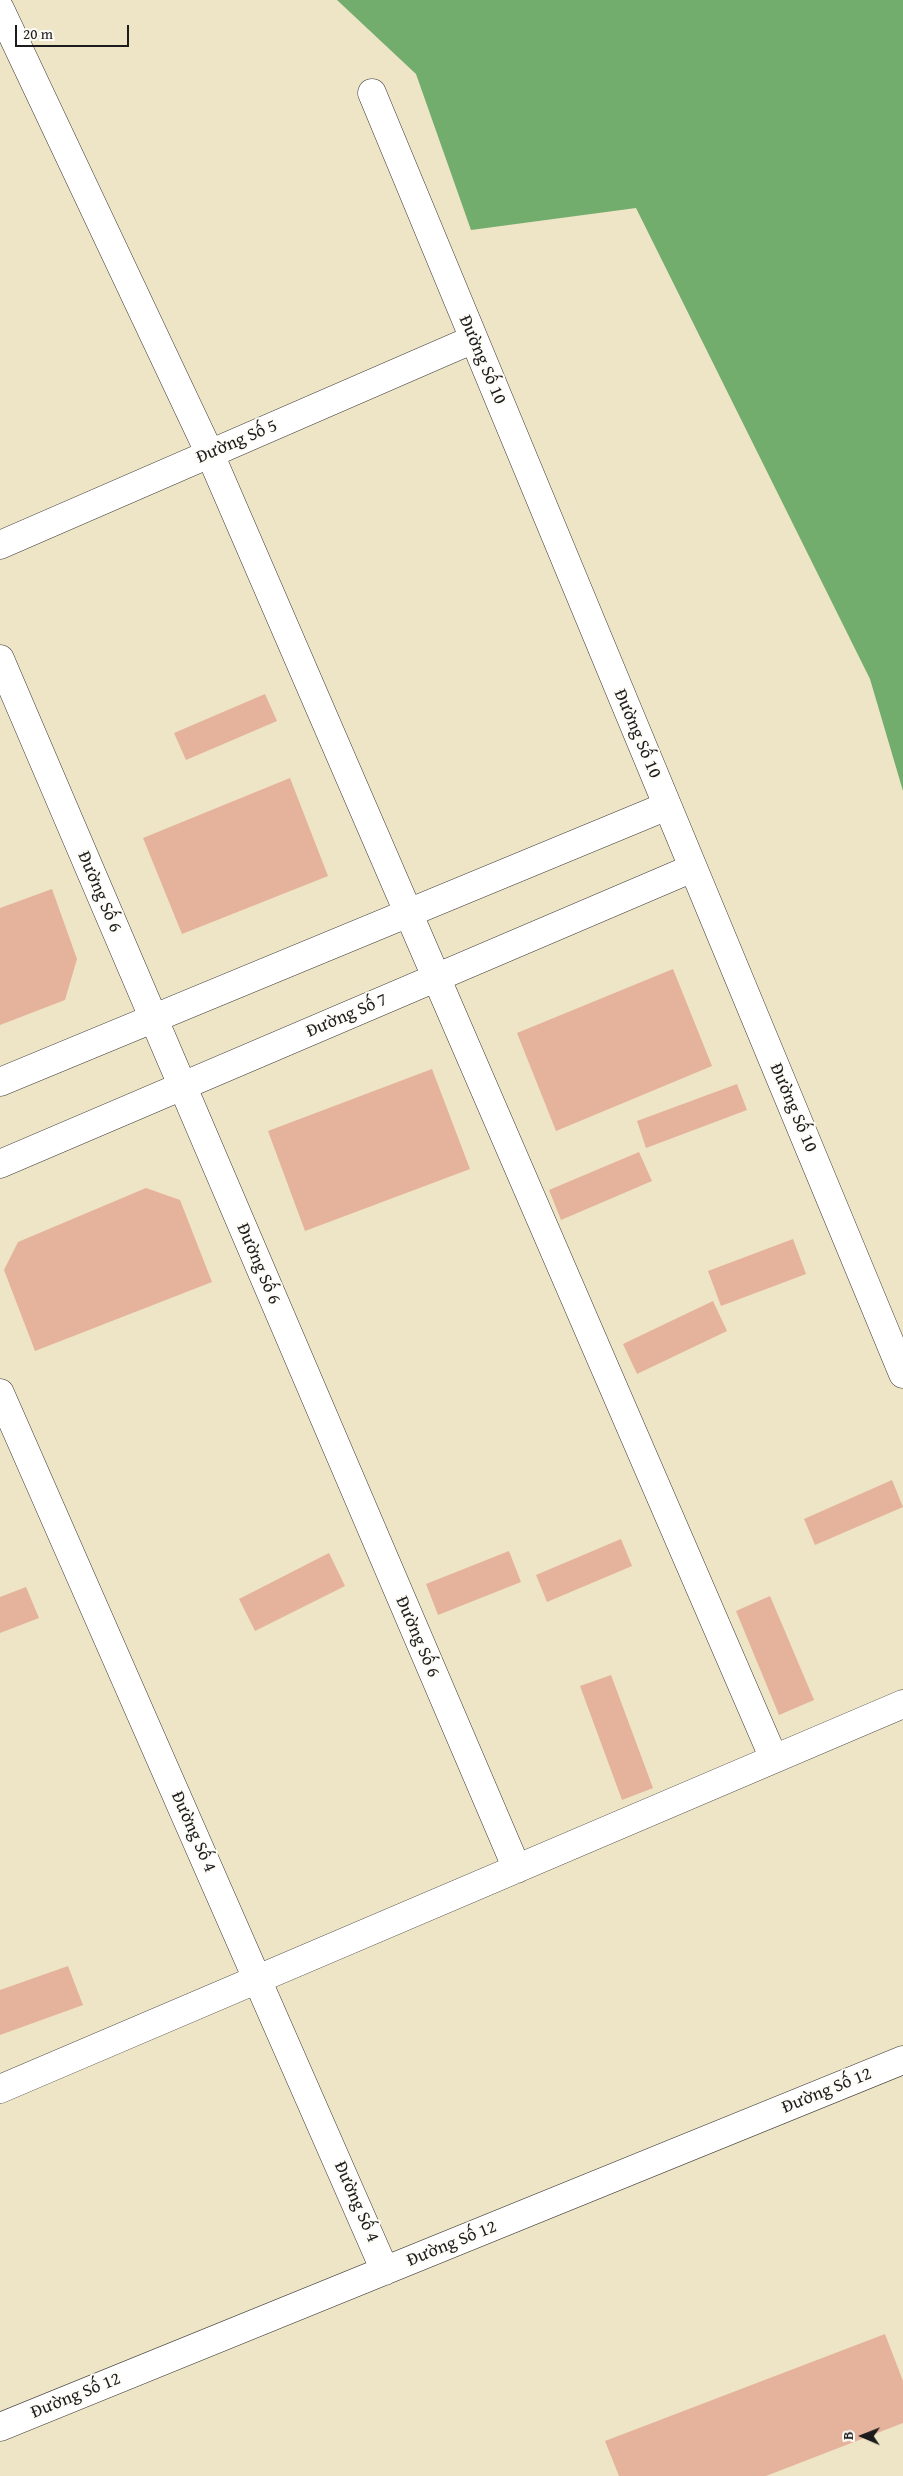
<!DOCTYPE html>
<meta charset="utf-8">
<style>
body{margin:0}
#map{position:relative;width:903px;height:2476px;overflow:hidden;background:#eee4c6;font-family:"Gentium Book Plus",serif}
canvas{display:block}
.north{position:absolute;left:838px;top:2411px;width:50px;height:50px;-webkit-text-stroke:4px #fdfcf7;paint-order:stroke;rotate:271deg;font-size:14px;font-weight:700;line-height:20px;text-align:center;color:#1c1c1c}
.north::after{content:'';display:block;margin:auto;width:18px;height:22px;background:#1c1c1c;clip-path:polygon(50% 0,100% 100%,50% 72%,0 100%)}
.scale{position:absolute;left:15px;top:25px;width:114px;height:22px;box-sizing:border-box;border:2px solid #1c1c1c;border-top:0;padding-left:6px;font-size:15px;line-height:18px;white-space:nowrap;color:#1c1c1c;-webkit-text-stroke:4px #fdfcf7;paint-order:stroke}
</style>
<div id="map">
<canvas width="903" height="2476"></canvas>
<div class="north">B</div>
<div class="scale">20 m</div>
</div>
<script>
const ctx = document.querySelector('canvas').getContext('2d');
ctx.lineJoin = 'round';
function fillPath(path, color) { ctx.fillStyle = color; ctx.fill(path, 'evenodd'); }
const toPath = rows => new Path2D(rows.map(r => 'M' + r).join(''));
function trace(path, color, width, dash) { ctx.strokeStyle = color; ctx.lineWidth = width; ctx.lineCap = dash ? 'butt' : 'round'; ctx.setLineDash(dash || []); ctx.stroke(path); }
function drawText(font, color, halo, rows, align = 'center') {
  ctx.font = font + ' "Gentium Book Plus",serif'; ctx.lineWidth = 4; ctx.setLineDash([]); ctx.textBaseline = 'middle'; ctx.strokeStyle = halo; ctx.fillStyle = color; for (const [text, x, y, turn = 0] of rows) {
    ctx.save(); ctx.translate(x, y); ctx.rotate((+turn || 0) * Math.PI / 180); ctx.textAlign = isNaN(turn) ? turn : align; if (halo) ctx.strokeText(text, 0, 0); ctx.fillText(text, 0, 0); ctx.restore();
  }
}
fillPath(toPath([
 [337,0,903,0,903,791,870,679,636,208,471,230,416,74]
]), '#72ad6d');
fillPath(toPath([
 [265,694,277,721,186,760,174,733],
 [290,778,328,876,182,934,143,838],
 [52,889,77,959,65,1000,0,1025,0,908],
 [673,969,712,1066,556,1131,517,1033],
 [432,1069,470,1169,305,1231,268,1131],
 [737,1084,747,1110,646,1148,637,1121],
 [639,1152,652,1181,561,1220,549,1190],
 [146,1188,180,1200,212,1282,35,1351,4,1270,18,1242],
 [793,1239,806,1274,721,1306,708,1271],
 [713,1301,727,1331,637,1374,623,1344],
 [892,1480,903,1507,815,1545,804,1519],
 [621,1539,632,1566,547,1602,536,1575],
 [509,1551,521,1582,438,1615,426,1584],
 [329,1553,345,1586,255,1631,239,1599],
 [26,1587,39,1618,0,1633,0,1597],
 [770,1596,814,1700,779,1715,736,1611],
 [611,1675,653,1788,622,1800,580,1686],
 [68,1966,83,2005,0,2035,0,1990],
 [885,2334,903,2381,903,2423,766,2476,619,2476,605,2441]
]), '#e5b39b');
const minor = toPath([
 [0,9,210,454,774,1759],
 [372,93,903,1374],
 [0,545,474,339],
 [0,659,517,1869],
 [0,1082,667,806],
 [0,1164,693,868],
 [0,1393,385,2271],
 [0,2089,903,1704],
 [0,2427,903,2060]
]);
trace(minor, '#3c3a36', 29);
trace(minor, '#fff', 28);
drawText('18px', '#1c1c1c', '#fdfcf7', [
 ["Đường Số 10",482,360,67],
 ["Đường Số 5",237,442,-23],
 ["Đường Số 10",637,734,67],
 ["Đường Số 6",99,892,67],
 ["Đường Số 7",347,1016,-23],
 ["Đường Số 10",793,1108,67],
 ["Đường Số 6",258,1264,67],
 ["Đường Số 6",417,1637,67],
 ["Đường Số 4",193,1832,66],
 ["Đường Số 12",827,2091,-22],
 ["Đường Số 4",356,2202,66],
 ["Đường Số 12",452,2244,-22],
 ["Đường Số 12",76,2396,-22]
]);
</script>
